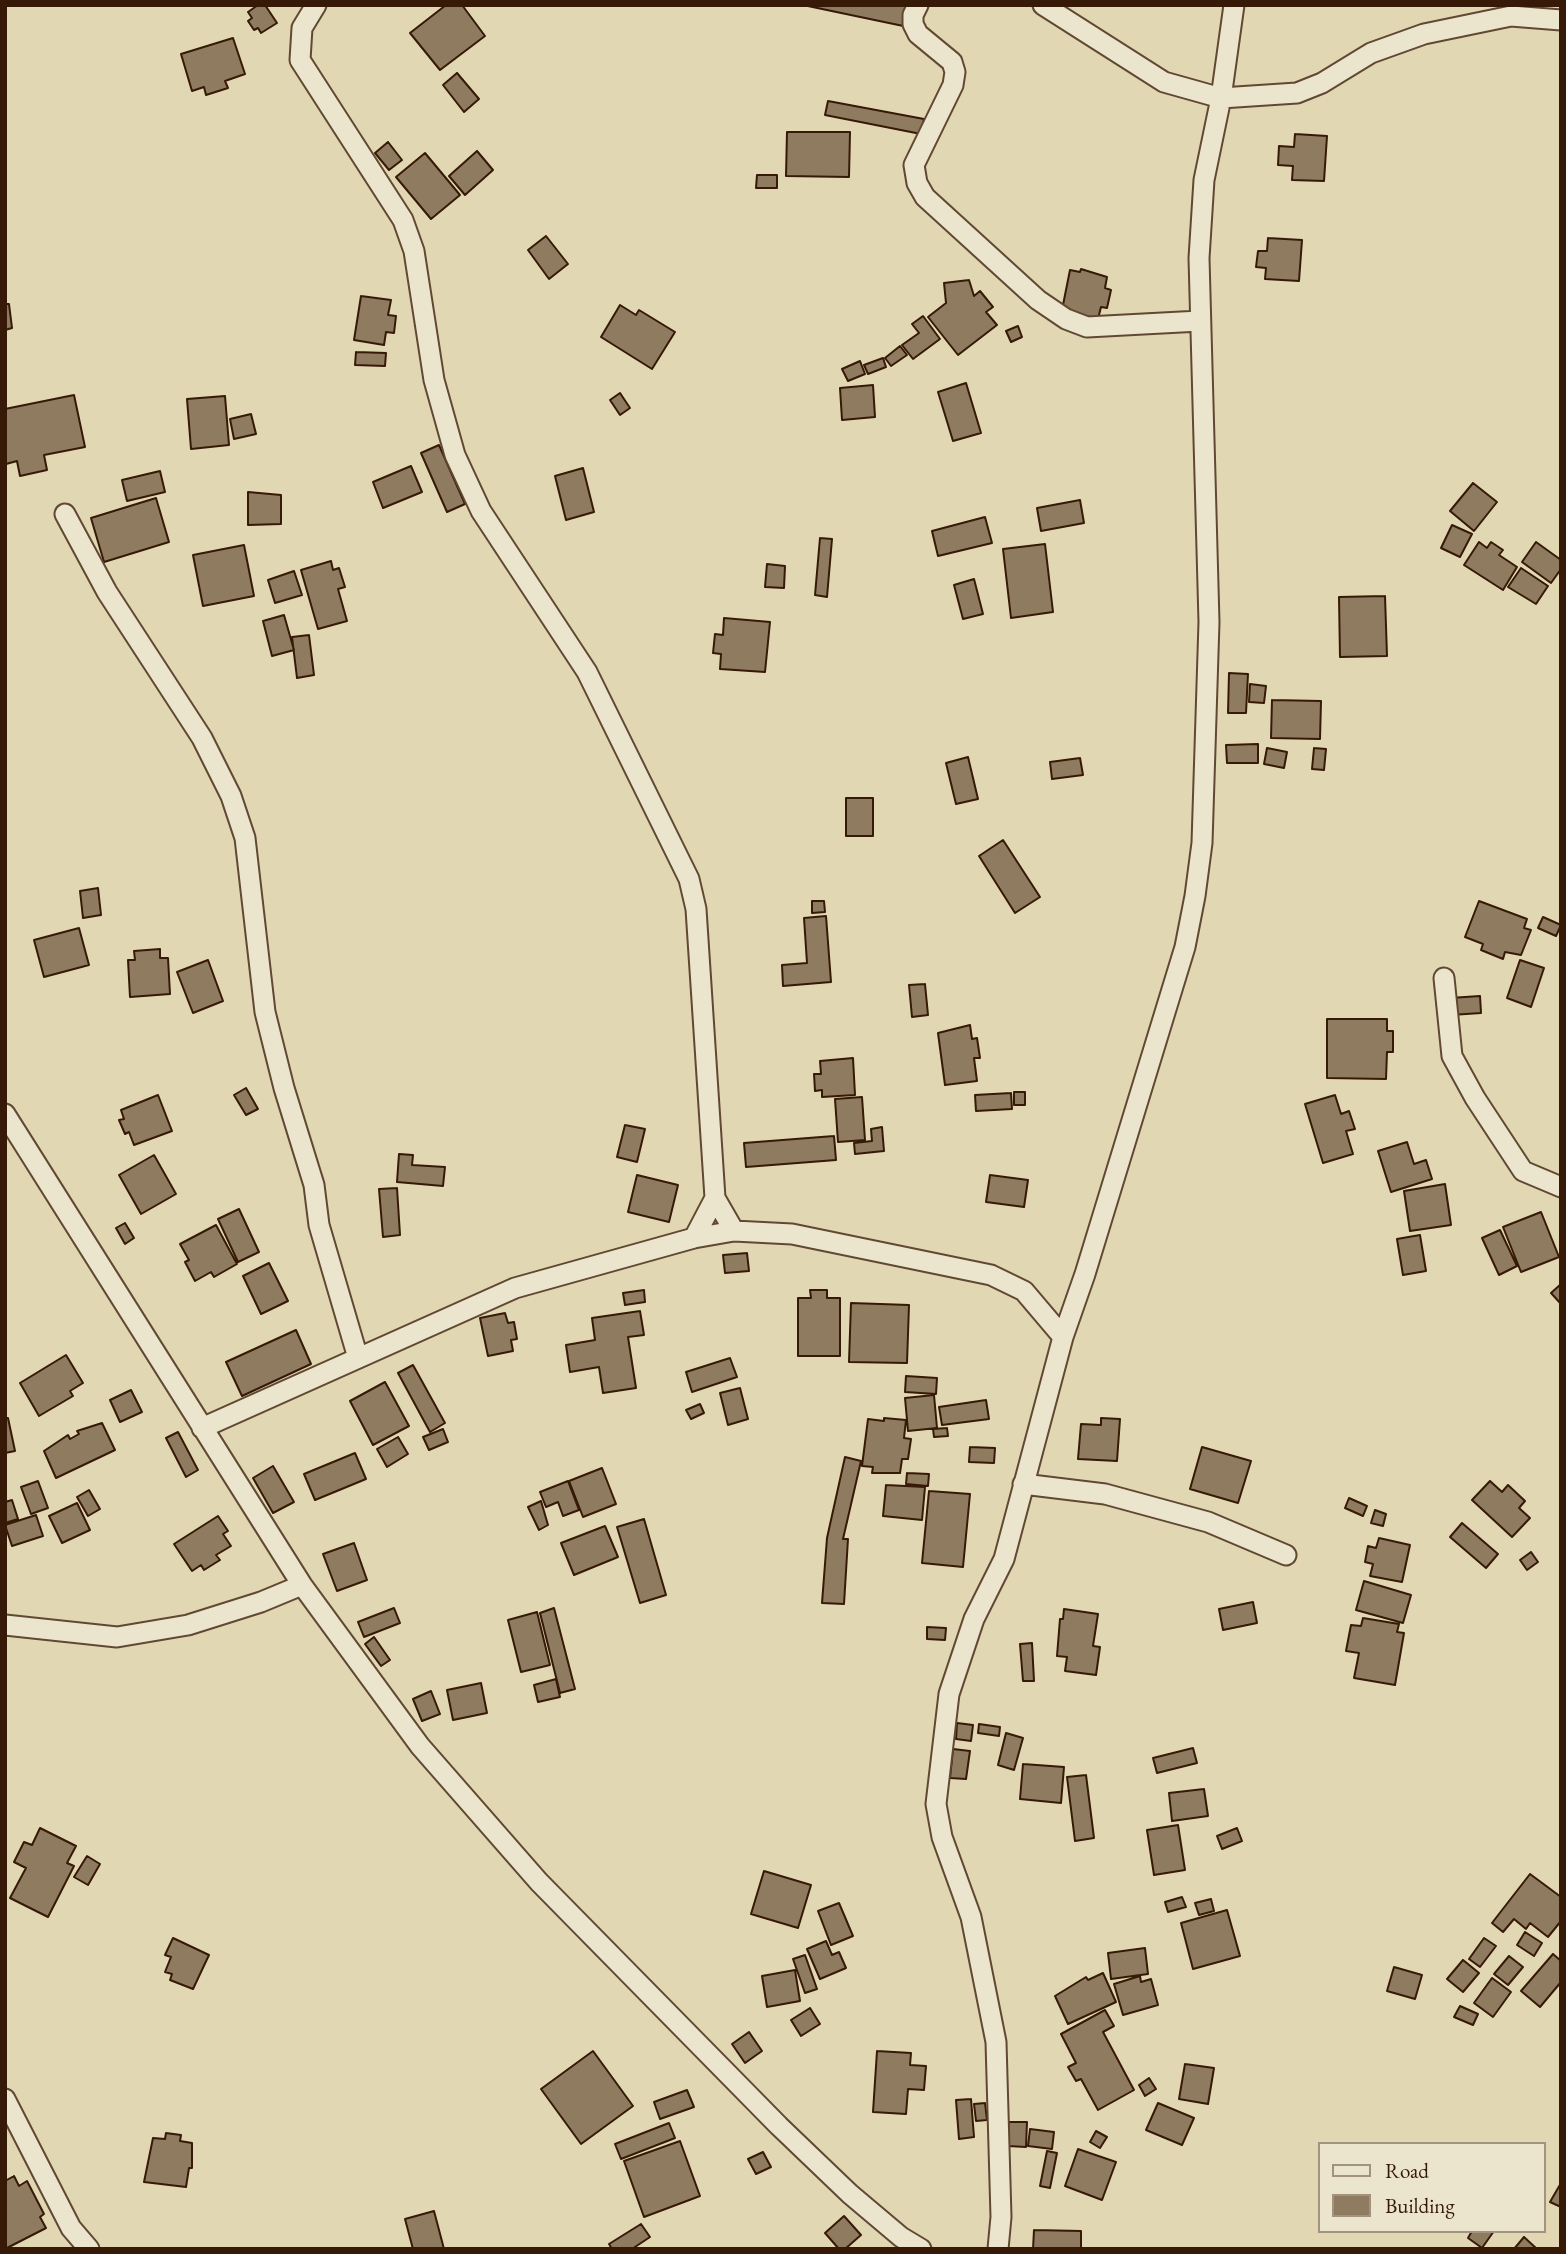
<!DOCTYPE html>
<style>
body{margin:0}
#map{position:relative;width:1566px;height:2254px;overflow:hidden;background:#e1d7b3;font-family:"EB Garamond",serif}
canvas{display:block}
.frame{position:absolute;inset:0;border:7px solid #361907;pointer-events:none}
.legend{position:absolute;left:1318px;top:2142px;width:228px;height:91px;box-sizing:border-box;background:#ece5ce;border:2px solid #a3937e;margin:0;padding:9px 12px;list-style:none;font-size:21px;color:#361907}
.legend li{display:flex;align-items:center;gap:14px;height:35px}
.legend b{width:35px;border:2px solid #a3937e}
</style>
<div id="map">
<canvas width="1566" height="2254"></canvas>
<div class="frame"></div>
<ul class="legend">
<li><b style="height:9px;background:#ece5ce"></b>Road</li>
<li><b style="height:19px;background:#8f7c60"></b>Building</li>
</ul>
</div>
<script>
const ctx = document.querySelector('canvas').getContext('2d');
ctx.lineJoin = 'round';
function fillPath(path, color) { ctx.fillStyle = color; ctx.fill(path, 'evenodd'); }
const toPath = rows => new Path2D(rows.map(r => 'M' + r).join(''));
function trace(path, color, width, dash) { ctx.strokeStyle = color; ctx.lineWidth = width; ctx.lineCap = dash ? 'butt' : 'round'; ctx.setLineDash(dash || []); ctx.stroke(path); }
const building = toPath([
 [258,5,265,5,277,23,261,33,258,28,254,30,248,21,252,18,248,12,258,5],
 [446,5,462,5,485,36,440,70,410,33,446,5],
 [803,5,913,5,908,27,803,5],
 [233,38,245,74,225,81,228,88,206,95,204,87,192,91,181,54,233,38],
 [457,73,479,99,464,112,443,85,457,73],
 [828,101,924,119,921,134,825,115,828,101],
 [787,132,850,132,849,177,786,176,787,132],
 [1295,134,1327,136,1324,181,1292,180,1293,166,1278,165,1279,146,1294,147,1295,134],
 [388,142,402,160,389,170,375,153,388,142],
 [477,151,493,170,465,195,449,176,477,151],
 [425,153,460,195,431,219,396,177,425,153],
 [757,175,777,175,777,188,756,188,757,175],
 [546,236,568,264,549,279,528,250,546,236],
 [1268,238,1302,240,1299,281,1265,279,1266,268,1256,267,1258,251,1267,251,1268,238],
 [1081,269,1107,277,1105,288,1111,290,1107,308,1101,307,1098,319,1062,310,1070,270,1080,272,1081,269],
 [969,280,974,296,980,291,993,307,986,312,997,325,958,355,928,317,946,303,944,283,969,280],
 [361,296,391,300,388,315,396,316,394,333,386,332,384,345,354,340,361,296],
 [5,304,9,304,12,328,5,330,5,304],
 [620,305,636,315,639,310,675,332,652,369,601,337,620,305],
 [923,316,940,339,913,359,902,345,919,333,912,324,923,316],
 [1018,326,1022,337,1011,342,1006,331,1018,326],
 [900,346,907,355,891,366,885,358,900,346],
 [356,352,386,353,385,366,355,365,356,352],
 [883,358,886,367,868,374,864,365,883,358],
 [860,361,865,374,848,381,842,369,860,361],
 [966,383,981,433,953,441,938,392,966,383],
 [873,385,875,417,842,420,840,388,873,385],
 [620,393,630,408,620,415,610,400,620,393],
 [74,395,85,447,44,455,47,470,20,476,17,461,6,464,5,409,74,395],
 [225,396,229,445,191,449,187,399,225,396],
 [251,414,256,434,234,439,230,419,251,414],
 [439,445,465,504,447,512,421,453,439,445],
 [411,466,422,492,383,508,373,482,411,466],
 [583,468,594,512,566,520,555,476,583,468],
 [160,471,165,492,127,501,122,480,160,471],
 [1473,483,1497,502,1474,531,1450,511,1473,483],
 [248,492,281,495,281,524,248,525,248,492],
 [156,498,169,542,104,562,91,518,156,498],
 [1080,500,1084,523,1041,531,1037,508,1080,500],
 [985,517,992,543,938,556,932,531,985,517],
 [1452,525,1472,534,1460,557,1441,548,1452,525],
 [820,538,832,539,827,597,815,595,820,538],
 [1479,542,1487,548,1491,542,1503,550,1499,555,1517,567,1503,590,1464,565,1479,542],
 [1536,542,1561,560,1561,569,1551,583,1522,562,1536,542],
 [1045,544,1053,612,1011,618,1003,549,1045,544],
 [244,545,254,596,203,606,193,555,244,545],
 [331,561,333,570,339,568,345,587,338,589,347,621,318,629,301,570,331,561],
 [767,564,785,566,784,588,765,587,767,564],
 [1521,568,1548,586,1536,604,1508,587,1521,568],
 [294,571,302,595,275,603,268,580,294,571],
 [974,579,983,614,963,619,954,585,974,579],
 [1385,596,1387,656,1340,657,1339,597,1385,596],
 [284,615,294,650,272,656,263,621,284,615],
 [724,618,770,622,765,672,720,669,721,654,713,653,715,634,723,635,724,618],
 [309,635,314,675,297,678,292,637,309,635],
 [1229,673,1248,674,1246,713,1228,713,1229,673],
 [1250,684,1266,686,1264,703,1249,702,1250,684],
 [1272,700,1321,701,1320,739,1271,738,1272,700],
 [1258,744,1258,763,1227,763,1226,745,1258,744],
 [1267,748,1287,752,1284,768,1264,764,1267,748],
 [1314,748,1326,749,1324,770,1312,769,1314,748],
 [968,757,978,799,956,804,946,763,968,757],
 [1080,758,1083,775,1052,779,1050,762,1080,758],
 [846,798,873,798,873,836,846,836,846,798],
 [1003,840,1040,897,1015,913,979,856,1003,840],
 [98,888,101,915,83,918,80,891,98,888],
 [812,901,824,901,825,912,812,913,812,901],
 [1479,901,1527,919,1524,928,1531,930,1521,955,1505,952,1503,959,1481,950,1483,944,1465,937,1479,901],
 [826,916,831,982,783,986,782,965,807,963,804,918,826,916],
 [1543,917,1561,925,1556,936,1538,928,1543,917],
 [79,928,89,965,44,977,34,940,79,928],
 [160,949,160,958,168,958,170,994,130,997,128,960,135,960,134,951,160,949],
 [208,960,223,1001,193,1013,177,972,208,960],
 [1520,960,1544,968,1531,1007,1507,998,1520,960],
 [925,984,928,1015,912,1017,909,985,925,984],
 [1480,996,1481,1013,1451,1015,1450,998,1480,996],
 [1327,1019,1387,1019,1387,1031,1393,1031,1393,1052,1387,1052,1386,1079,1327,1078,1327,1019],
 [970,1025,972,1039,977,1038,980,1058,974,1058,977,1081,945,1085,938,1033,970,1025],
 [853,1058,855,1095,822,1097,822,1090,815,1091,814,1074,821,1074,820,1061,853,1058],
 [246,1088,258,1109,246,1115,234,1095,246,1088],
 [1014,1092,1025,1092,1025,1105,1014,1105,1014,1092],
 [1011,1093,1012,1109,976,1111,975,1095,1011,1093],
 [158,1095,172,1131,134,1145,129,1132,125,1134,119,1120,124,1119,121,1110,158,1095],
 [1335,1095,1341,1114,1349,1111,1355,1129,1346,1131,1353,1154,1323,1163,1305,1104,1335,1095],
 [862,1097,865,1140,838,1142,835,1099,862,1097],
 [625,1125,645,1129,637,1162,617,1157,625,1125],
 [882,1127,884,1151,855,1154,854,1143,872,1141,871,1129,882,1127],
 [834,1136,836,1160,746,1167,744,1143,834,1136],
 [1407,1142,1414,1164,1426,1160,1432,1179,1391,1192,1378,1151,1407,1142],
 [399,1154,413,1155,412,1165,445,1167,443,1186,397,1182,399,1154],
 [154,1155,176,1194,141,1214,119,1175,154,1155],
 [637,1175,678,1185,669,1222,628,1212,637,1175],
 [990,1175,1028,1180,1024,1207,986,1202,990,1175],
 [1445,1184,1451,1225,1410,1231,1404,1191,1445,1184],
 [397,1188,400,1235,383,1237,379,1189,397,1188],
 [239,1209,259,1252,238,1262,218,1219,239,1209],
 [1541,1212,1559,1257,1521,1272,1503,1227,1541,1212],
 [125,1223,134,1238,125,1244,116,1228,125,1223],
 [216,1225,237,1264,214,1277,211,1272,195,1281,185,1262,189,1260,180,1244,216,1225],
 [1500,1230,1517,1266,1499,1275,1482,1238,1500,1230],
 [1420,1235,1426,1271,1403,1275,1397,1239,1420,1235],
 [747,1253,749,1271,725,1273,723,1255,747,1253],
 [269,1263,288,1301,261,1314,243,1276,269,1263],
 [1561,1284,1561,1304,1551,1293,1561,1284],
 [644,1290,645,1302,625,1305,623,1293,644,1290],
 [810,1290,827,1290,827,1298,840,1298,840,1356,798,1356,798,1298,811,1298,810,1290],
 [851,1303,909,1305,907,1363,849,1362,851,1303],
 [640,1311,644,1335,628,1337,636,1388,603,1393,599,1367,570,1372,566,1345,595,1340,592,1318,640,1311],
 [505,1313,508,1323,514,1322,517,1339,511,1340,513,1351,488,1356,480,1318,505,1313],
 [296,1330,311,1364,242,1396,226,1362,296,1330],
 [66,1355,83,1383,70,1391,73,1396,39,1416,20,1383,66,1355],
 [730,1358,737,1377,692,1392,686,1372,730,1358],
 [413,1365,445,1423,430,1432,398,1373,413,1365],
 [906,1376,937,1378,936,1394,905,1392,906,1376],
 [385,1382,409,1426,373,1445,350,1401,385,1382],
 [740,1388,748,1419,728,1425,720,1393,740,1388],
 [131,1390,142,1412,120,1422,110,1400,131,1390],
 [934,1395,937,1428,908,1431,905,1398,934,1395],
 [986,1400,989,1419,942,1425,939,1407,986,1400],
 [700,1404,704,1413,691,1419,686,1410,700,1404],
 [5,1418,8,1418,15,1451,5,1453,5,1418],
 [884,1418,906,1420,904,1438,911,1439,908,1459,902,1459,900,1473,872,1473,873,1467,862,1466,868,1419,884,1421,884,1418],
 [1101,1418,1120,1419,1117,1461,1078,1459,1081,1424,1101,1425,1101,1418],
 [102,1423,115,1450,56,1478,44,1451,68,1435,70,1439,79,1434,77,1431,102,1423],
 [947,1428,948,1436,934,1437,933,1429,947,1428],
 [443,1429,448,1442,429,1450,423,1437,443,1429],
 [178,1432,198,1470,186,1477,166,1438,178,1432],
 [398,1437,408,1454,387,1467,377,1449,398,1437],
 [970,1447,995,1448,994,1463,969,1462,970,1447],
 [1202,1447,1251,1461,1238,1503,1190,1489,1202,1447],
 [355,1453,366,1479,315,1500,304,1474,355,1453],
 [845,1457,861,1461,843,1539,848,1539,844,1604,822,1603,827,1538,845,1457],
 [273,1466,294,1502,273,1513,253,1478,273,1466],
 [602,1468,616,1504,583,1517,569,1481,602,1468],
 [907,1473,929,1474,928,1486,906,1484,907,1473],
 [38,1481,48,1508,31,1514,21,1487,38,1481],
 [568,1481,579,1510,563,1516,558,1502,546,1507,540,1492,568,1481],
 [1490,1481,1502,1492,1508,1485,1525,1501,1519,1508,1530,1518,1512,1537,1472,1500,1490,1481],
 [886,1485,925,1487,922,1520,883,1516,886,1485],
 [89,1490,100,1509,88,1516,77,1497,89,1490],
 [929,1491,970,1494,963,1567,922,1563,929,1491],
 [1349,1498,1367,1506,1363,1516,1345,1508,1349,1498],
 [12,1500,18,1519,5,1523,5,1502,12,1500],
 [541,1501,548,1525,539,1530,528,1507,541,1501],
 [77,1503,90,1530,62,1543,49,1516,77,1503],
 [1375,1510,1386,1514,1383,1526,1371,1523,1375,1510],
 [36,1515,43,1536,12,1546,5,1525,36,1515],
 [218,1516,228,1531,223,1534,231,1546,216,1555,220,1560,204,1570,201,1565,192,1571,174,1544,218,1516],
 [644,1519,666,1595,640,1603,617,1527,644,1519],
 [1462,1523,1498,1554,1486,1568,1450,1537,1462,1523],
 [605,1526,618,1557,574,1575,561,1543,605,1526],
 [1379,1538,1410,1545,1402,1582,1370,1576,1373,1564,1365,1562,1368,1546,1376,1548,1379,1538],
 [354,1543,367,1580,337,1591,323,1554,354,1543],
 [1531,1552,1538,1562,1527,1570,1520,1560,1531,1552],
 [1364,1581,1411,1595,1403,1623,1356,1610,1364,1581],
 [1253,1602,1257,1623,1223,1630,1219,1609,1253,1602],
 [394,1608,400,1623,364,1637,358,1622,394,1608],
 [554,1608,575,1689,560,1693,540,1613,554,1608],
 [1064,1609,1098,1614,1093,1646,1100,1647,1096,1675,1065,1671,1067,1657,1057,1656,1060,1619,1063,1619,1064,1609],
 [537,1612,550,1665,521,1672,508,1620,537,1612],
 [1363,1618,1399,1624,1397,1632,1404,1633,1395,1685,1354,1678,1359,1653,1346,1651,1351,1625,1361,1626,1363,1618],
 [927,1627,946,1628,945,1640,927,1639,927,1627],
 [374,1637,390,1660,381,1666,365,1644,374,1637],
 [1032,1643,1034,1681,1023,1681,1020,1644,1032,1643],
 [556,1679,560,1697,538,1702,534,1685,556,1679],
 [481,1683,487,1713,453,1720,447,1690,481,1683],
 [431,1691,440,1714,422,1721,413,1699,431,1691],
 [957,1723,973,1725,971,1741,956,1739,957,1723],
 [979,1724,1000,1727,999,1736,978,1733,979,1724],
 [1006,1733,1023,1738,1014,1770,998,1765,1006,1733],
 [1193,1748,1197,1763,1157,1773,1153,1758,1193,1748],
 [953,1749,970,1751,966,1779,950,1778,953,1749],
 [1023,1764,1064,1767,1061,1803,1020,1799,1023,1764],
 [1086,1775,1094,1838,1075,1841,1067,1777,1086,1775],
 [1204,1789,1208,1816,1172,1821,1169,1793,1204,1789],
 [1178,1825,1185,1870,1154,1875,1147,1830,1178,1825],
 [40,1828,76,1846,67,1863,74,1866,48,1917,10,1898,26,1868,14,1862,24,1842,32,1845,40,1828],
 [1237,1828,1242,1841,1222,1849,1217,1836,1237,1828],
 [87,1856,100,1864,88,1885,74,1877,87,1856],
 [764,1871,811,1885,798,1928,751,1914,764,1871],
 [1530,1874,1561,1897,1561,1921,1548,1937,1530,1923,1526,1929,1514,1919,1503,1932,1492,1923,1530,1874],
 [1182,1897,1186,1907,1168,1912,1165,1902,1182,1897],
 [1211,1899,1214,1911,1199,1915,1195,1903,1211,1899],
 [839,1903,853,1936,831,1945,818,1911,839,1903],
 [1227,1910,1240,1956,1193,1969,1181,1923,1227,1910],
 [1525,1932,1542,1943,1534,1956,1517,1945,1525,1932],
 [173,1938,209,1955,193,1989,170,1980,172,1974,165,1972,171,1957,165,1955,173,1938],
 [1484,1938,1496,1946,1480,1967,1469,1959,1484,1938],
 [826,1941,832,1955,839,1952,846,1968,820,1979,807,1949,826,1941],
 [1145,1948,1148,1974,1111,1979,1108,1953,1145,1948],
 [1553,1954,1561,1961,1561,1982,1540,2007,1521,1991,1553,1954],
 [805,1955,817,1989,805,1993,793,1959,805,1955],
 [1509,1956,1523,1967,1508,1985,1494,1974,1509,1956],
 [1463,1960,1479,1973,1463,1992,1447,1979,1463,1960],
 [1394,1967,1422,1975,1415,1999,1387,1991,1394,1967],
 [795,1970,800,2001,767,2007,762,1976,795,1970],
 [1103,1973,1116,2002,1068,2024,1055,1996,1086,1977,1088,1980,1103,1973],
 [1140,1976,1141,1982,1151,1979,1158,2005,1123,2015,1114,1984,1140,1976],
 [1492,1978,1511,1992,1493,2017,1474,2003,1492,1978],
 [1460,2006,1478,2014,1473,2025,1454,2017,1460,2006],
 [810,2008,820,2024,801,2036,791,2020,810,2008],
 [1105,2010,1114,2026,1103,2032,1134,2090,1098,2110,1081,2079,1076,2081,1068,2067,1076,2063,1061,2034,1105,2010],
 [749,2032,762,2051,745,2063,732,2044,749,2032],
 [593,2051,633,2106,581,2144,541,2089,593,2051],
 [877,2051,911,2053,910,2065,926,2066,924,2090,908,2089,906,2114,873,2112,877,2051],
 [1185,2064,1214,2068,1208,2104,1179,2099,1185,2064],
 [1149,2078,1156,2089,1145,2096,1139,2085,1149,2078],
 [687,2090,694,2107,660,2119,654,2102,687,2090],
 [971,2099,974,2137,959,2139,956,2100,971,2099],
 [985,2103,987,2120,976,2121,974,2104,985,2103],
 [1158,2103,1194,2118,1182,2145,1146,2130,1158,2103],
 [1009,2122,1027,2122,1026,2147,1008,2146,1009,2122],
 [669,2123,675,2138,621,2159,615,2144,669,2123],
 [1030,2129,1054,2132,1052,2149,1028,2146,1030,2129],
 [1096,2131,1107,2137,1100,2148,1090,2142,1096,2131],
 [166,2133,181,2135,180,2141,192,2143,192,2168,189,2168,186,2187,144,2182,153,2138,165,2139,166,2133],
 [680,2141,700,2196,644,2217,624,2161,680,2141],
 [1078,2149,1116,2162,1102,2200,1065,2186,1078,2149],
 [1047,2151,1057,2153,1050,2188,1040,2186,1047,2151],
 [763,2152,771,2167,756,2174,748,2159,763,2152],
 [14,2176,19,2186,27,2181,44,2214,40,2217,46,2228,5,2249,5,2181,14,2176],
 [1561,2183,1561,2207,1550,2202,1561,2183],
 [434,2211,444,2249,413,2249,405,2219,434,2211],
 [844,2216,861,2235,845,2249,839,2249,825,2233,844,2216],
 [641,2224,650,2237,632,2249,612,2249,609,2244,641,2224],
 [1034,2230,1081,2231,1081,2249,1033,2249,1034,2230],
 [1472,2231,1494,2231,1482,2248,1468,2238,1472,2231],
 [1524,2237,1537,2249,1514,2249,1524,2237]
]);
fillPath(building, '#8f7c60');
trace(building, '#361907', 2);
const minor = toPath([
 [316,5,302,28,300,60,403,220,414,251,434,380,455,455,481,511,587,672,689,879,696,909,715,1198,734,1231],
 [918,5,913,15,913,24,918,34,952,62,955,72,953,85,914,165,917,183,925,197,1038,300,1066,319,1087,327,1200,321],
 [1043,5,1164,82,1221,98,1297,93,1322,83,1371,53,1424,34,1511,16,1561,20],
 [65,514,107,592,202,738,231,796,245,838,265,1012,284,1088,314,1185,319,1225,358,1358],
 [1444,978,1452,1056,1475,1098,1523,1171,1561,1187],
 [5,1114,302,1585,420,1746,539,1882,779,2126,850,2194,901,2237,921,2249],
 [694,1238,715,1198],
 [202,1428,515,1288,694,1238,734,1231,792,1234,991,1275,1024,1291,1063,1337],
 [1023,1484,1105,1494,1208,1522,1286,1555],
 [5,1625,117,1637,188,1625,261,1602,302,1585],
 [5,2099,71,2228,89,2249],
 [998,2249,1001,2217,996,2042,971,1917,942,1837,936,1804,949,1694,974,1619,1004,1559,1063,1337,1085,1274,1185,947,1195,896,1202,843,1209,622,1199,258,1204,180,1221,98,1234,5]
]);
trace(minor, '#614832', 23);
trace(minor, '#ece5ce', 19);
</script>
